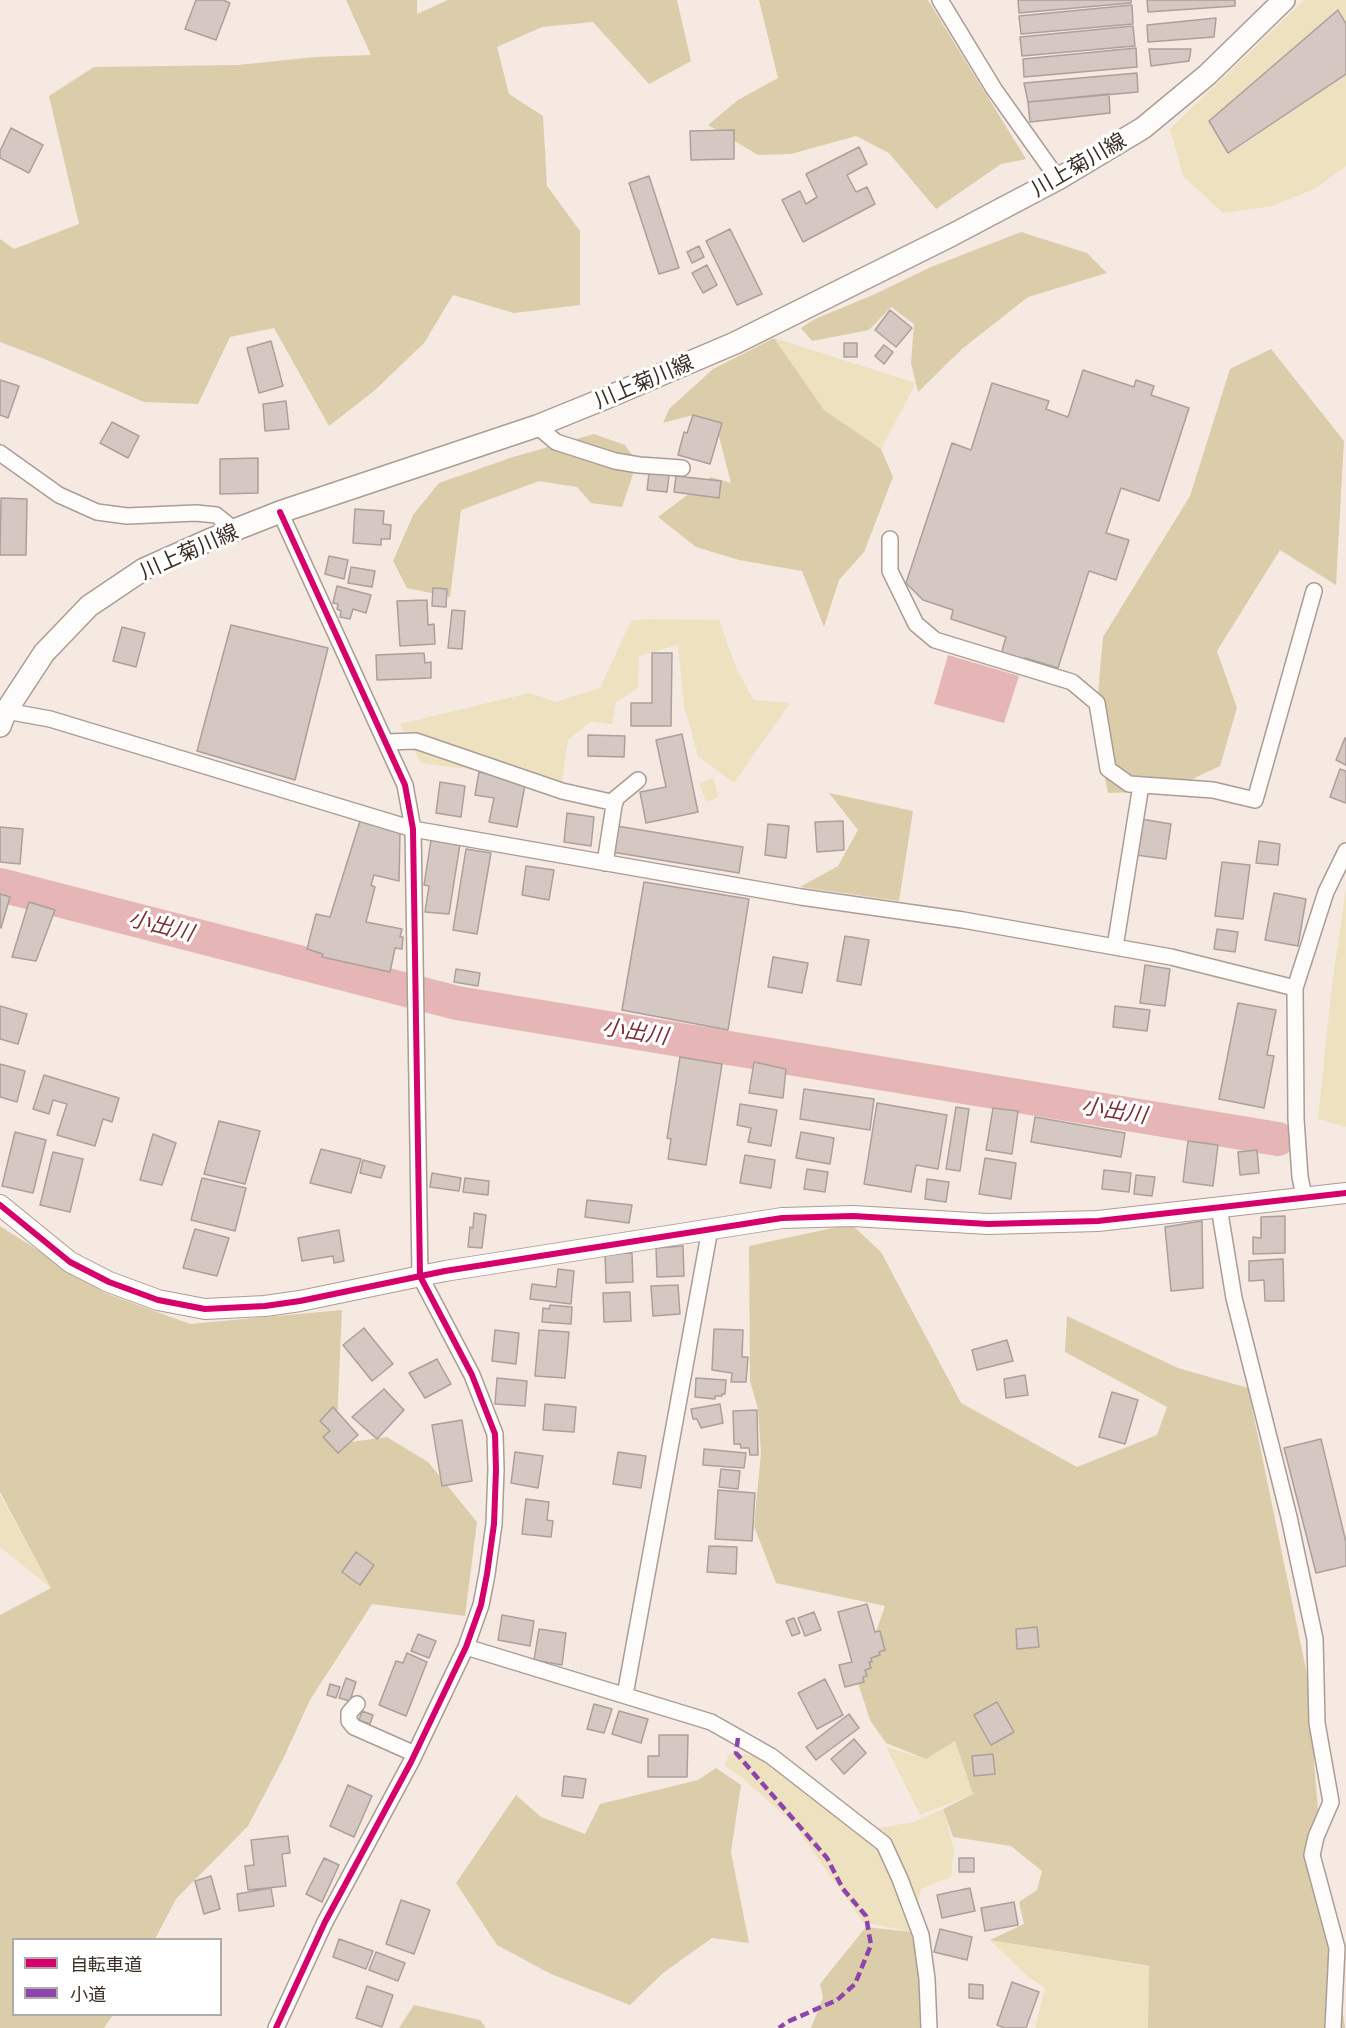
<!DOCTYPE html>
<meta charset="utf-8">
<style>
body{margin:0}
#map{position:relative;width:1346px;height:2028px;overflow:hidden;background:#f5e9e1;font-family:"Asap Condensed","Noto Sans JP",sans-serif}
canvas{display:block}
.legend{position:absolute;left:12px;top:1938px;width:210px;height:78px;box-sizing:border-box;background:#fff;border:2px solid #b1aba8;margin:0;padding:8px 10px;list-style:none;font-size:18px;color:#3b2e25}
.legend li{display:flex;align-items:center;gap:12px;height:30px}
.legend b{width:30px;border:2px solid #b1aba8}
</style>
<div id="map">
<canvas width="1346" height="2028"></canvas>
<ul class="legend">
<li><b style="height:8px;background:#d6006c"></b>自転車道</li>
<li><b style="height:8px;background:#8e44ad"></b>小道</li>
</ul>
</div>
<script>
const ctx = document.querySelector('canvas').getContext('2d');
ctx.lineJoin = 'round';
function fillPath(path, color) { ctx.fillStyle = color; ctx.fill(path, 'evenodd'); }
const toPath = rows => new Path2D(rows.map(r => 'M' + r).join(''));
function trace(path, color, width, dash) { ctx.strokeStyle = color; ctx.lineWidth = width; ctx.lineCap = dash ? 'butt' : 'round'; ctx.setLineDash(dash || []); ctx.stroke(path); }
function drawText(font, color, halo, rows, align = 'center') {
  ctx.font = font + ' "Asap Condensed","Noto Sans JP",sans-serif'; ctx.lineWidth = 6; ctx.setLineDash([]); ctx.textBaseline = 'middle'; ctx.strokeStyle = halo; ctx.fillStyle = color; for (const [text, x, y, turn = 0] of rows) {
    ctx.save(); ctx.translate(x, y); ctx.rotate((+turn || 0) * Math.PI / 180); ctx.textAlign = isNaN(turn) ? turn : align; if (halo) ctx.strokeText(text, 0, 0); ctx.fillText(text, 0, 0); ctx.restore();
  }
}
fillPath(toPath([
 [1304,0,1346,0,1346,166,1316,188,1273,206,1223,213,1183,176,1170,129],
 [774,338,916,383,881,449,854,435,824,410],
 [646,619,719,620,737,670,754,700,790,703,734,783,698,756,684,705,678,645,639,656,638,688,616,702,612,724,591,721,568,740,562,782,421,763,400,724,529,693,556,702,600,688,631,621],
 [713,778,719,797,706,802,699,783],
 [1346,889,1346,1127,1318,1119,1332,985],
 [0,1495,51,1588,0,1547],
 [955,1741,973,1794,920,1815,886,1747,926,1759],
 [730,1753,755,1756,859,1831,914,1822,943,1809,954,1849,951,1877,921,1889,912,1932,863,1922,793,1823,740,1776,724,1766],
 [990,1940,1149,1967,1148,2028,1035,2028,1045,1988,1027,1976]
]), '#eee1bf');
fillPath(toPath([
 [346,0,417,0,417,14,448,0,677,0,691,61,649,84,593,22,542,27,497,47,509,94,543,116,547,186,580,231,580,305,514,313,453,295,424,343,374,391,329,426,274,328,230,337,198,404,144,402,42,358,0,342,0,239,14,249,79,224,49,96,94,67,238,65,315,57,371,55],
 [759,0,928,0,1026,159,1001,164,936,209,889,153,856,136,791,154,758,155,708,125,738,100,778,78],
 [1021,232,1087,253,1107,273,1028,297,962,349,918,392,911,363,914,324,891,307,869,330,812,341,801,328,815,319,873,295,931,267],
 [774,338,824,410,881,449,893,477,864,552,839,580,824,627,802,571,739,560,696,547,658,517,711,477,731,483,716,425,693,415,663,423,669,409,713,369],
 [1271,349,1344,441,1336,585,1280,550,1217,651,1237,708,1220,766,1167,791,1108,793,1095,727,1103,637,1190,496,1230,369],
 [594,434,625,445,637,462,622,507,591,503,577,487,539,481,461,510,450,597,407,588,393,561,413,515,439,483,513,457],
 [829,793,913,811,899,901,800,887,838,866,858,830],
 [851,1224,881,1252,961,1403,1077,1467,1157,1435,1167,1407,1065,1352,1067,1316,1178,1368,1248,1388,1317,1723,1314,1762,1325,1893,1345,2028,1148,2028,1149,1966,990,1940,1024,1924,1019,1902,1037,1890,1042,1871,1011,1846,953,1837,943,1809,973,1794,955,1741,926,1759,886,1743,870,1720,858,1683,885,1606,776,1583,754,1526,761,1453,758,1409,750,1381,749,1246],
 [0,1226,105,1293,190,1324,342,1310,336,1444,387,1437,428,1462,477,1522,465,1616,372,1604,310,1700,283,1759,248,1826,176,1899,155,1939,14,1940,14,2014,113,2015,104,2028,0,2028,0,1615,51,1588,0,1492],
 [716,1768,741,1785,731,1852,749,1943,712,1938,663,1973,630,2005,551,1974,497,1945,456,1883,516,1795,541,1817,585,1834,600,1804,698,1780],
 [866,1927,912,1932,933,2028,811,2028,823,1998,820,1984],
 [414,2005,480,2020,486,2028,399,2028]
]), '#dbcda9');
fillPath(toPath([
 [948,655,1019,676,1004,723,934,704]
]), '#e6b5b6');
trace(toPath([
 [0,885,457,1003,1278,1139]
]), '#e6b5b6', 34);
const building = toPath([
 [196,0,223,0,230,3,216,40,185,29,196,0],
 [1018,0,1131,0,1131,3,1019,13,1018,0],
 [1147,0,1235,0,1235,6,1148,12,1147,0],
 [1132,5,1133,24,1021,34,1019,16,1132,5],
 [1338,10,1346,24,1346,74,1228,153,1209,121,1338,10],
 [1216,18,1214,37,1148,42,1147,25,1216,18],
 [1133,26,1135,46,1022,56,1020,37,1133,26],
 [1136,48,1137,67,1024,77,1023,59,1136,48],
 [1149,49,1191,49,1189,61,1151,66,1149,49],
 [1137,73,1138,92,1028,102,1024,83,1137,73],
 [1109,94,1110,113,1030,122,1028,102,1109,94],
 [11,128,43,145,29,173,0,158,0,151,11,128],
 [734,130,734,159,691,160,690,131,734,130],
 [859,147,867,164,847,175,856,192,867,187,875,204,803,242,782,200,800,191,806,204,817,197,806,174,859,147],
 [649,176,679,268,659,274,629,183,649,176],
 [730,229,762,294,737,305,706,241,730,229],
 [699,246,704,257,692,263,687,252,699,246],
 [707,265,717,285,703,293,692,273,707,265],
 [890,310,912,328,896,347,875,330,890,310],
 [271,341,283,386,259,393,247,348,271,341],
 [844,343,857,343,857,357,844,357,844,343],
 [884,345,893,352,884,364,875,356,884,345],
 [1083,370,1134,387,1136,380,1154,386,1151,395,1189,408,1159,501,1121,488,1106,533,1129,540,1116,580,1089,571,1058,668,1025,658,1023,665,1000,658,1006,637,951,619,953,610,923,600,906,583,952,443,971,450,992,383,1049,401,1046,409,1068,417,1083,370],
 [0,380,19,386,8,418,0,415,0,380],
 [286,401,289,429,265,431,263,404,286,401],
 [693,415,722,423,710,464,678,455,684,432,687,433,693,415],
 [112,422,139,436,128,458,100,443,112,422],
 [258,458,258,493,220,494,220,459,258,458],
 [649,473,669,475,667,492,647,490,649,473],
 [676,476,721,481,719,498,674,492,676,476],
 [1,498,27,499,26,555,0,555,1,498],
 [355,509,384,511,383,524,391,525,390,539,381,539,381,545,353,543,355,509],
 [329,556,348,560,344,579,325,574,329,556],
 [351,567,375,571,372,587,348,583,351,567],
 [337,586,371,595,366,613,353,609,350,619,340,617,341,611,337,609,338,604,333,603,337,586],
 [433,588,447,589,446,607,432,606,433,588],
 [427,600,428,625,434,624,435,644,400,646,397,601,427,600],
 [452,610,465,611,462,649,448,648,452,610],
 [231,625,328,648,295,780,197,751,231,625],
 [122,627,145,633,136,667,113,661,122,627],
 [424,653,425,663,431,662,431,678,377,680,376,655,424,653],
 [652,653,672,653,671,726,631,726,631,703,652,703,652,653],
 [682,734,698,812,646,823,640,792,666,787,656,740,682,734],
 [588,735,625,736,624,757,588,756,588,735],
 [1345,738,1346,738,1346,765,1336,760,1345,738],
 [1340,769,1346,771,1346,803,1330,797,1340,769],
 [479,772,526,780,517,827,489,822,494,798,475,795,479,772],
 [440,782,465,786,461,817,436,813,440,782],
 [567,813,594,817,591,846,564,842,567,813],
 [1141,819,1171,824,1166,859,1136,855,1141,819],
 [360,821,400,832,399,881,374,875,371,885,375,887,366,922,402,929,400,937,403,937,402,949,395,948,390,972,322,957,323,954,307,949,316,914,330,917,360,821],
 [843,821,844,850,817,852,815,822,843,821],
 [768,824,789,826,786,858,765,855,768,824],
 [617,826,743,847,739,873,612,852,617,826],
 [0,827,23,829,20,864,0,862,0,827],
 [431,840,460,844,449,914,425,912,429,886,424,885,431,840],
 [1259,841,1280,844,1278,865,1256,863,1259,841],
 [466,849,491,853,477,934,453,930,466,849],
 [1222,862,1250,865,1243,919,1215,916,1222,862],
 [526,866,554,870,549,900,522,895,526,866],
 [644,882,749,899,728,1030,622,1010,644,882],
 [1274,893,1306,899,1298,946,1265,940,1274,893],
 [0,894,10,897,1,928,0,927,0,894],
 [29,902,55,910,36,961,12,957,29,902],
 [1217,929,1238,932,1235,952,1214,949,1217,929],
 [845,936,869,940,861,985,837,981,845,936],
 [773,957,808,963,802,993,768,987,773,957],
 [1145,965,1170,969,1165,1006,1140,1003,1145,965],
 [456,969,480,973,478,986,454,982,456,969],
 [1238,1003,1276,1010,1267,1055,1274,1056,1264,1108,1219,1099,1238,1003],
 [0,1006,27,1014,18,1044,0,1039,0,1006],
 [1115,1006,1150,1010,1147,1031,1113,1027,1115,1006],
 [680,1057,722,1064,706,1165,668,1159,671,1139,667,1138,680,1057],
 [754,1062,786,1069,783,1098,749,1093,754,1062],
 [0,1064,25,1071,17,1102,0,1097,0,1064],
 [44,1075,119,1098,112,1122,103,1119,95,1146,57,1135,67,1104,53,1100,49,1114,33,1109,44,1075],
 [804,1089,874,1099,870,1130,800,1119,804,1089],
 [877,1103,947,1115,938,1169,916,1165,911,1192,864,1184,877,1103],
 [740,1104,777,1110,771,1146,748,1142,751,1128,737,1125,740,1104],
 [956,1107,969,1109,960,1171,946,1169,956,1107],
 [993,1108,1018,1111,1012,1154,986,1150,993,1108],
 [1035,1117,1125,1133,1121,1157,1031,1142,1035,1117],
 [219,1121,260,1131,245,1184,204,1174,219,1121],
 [15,1132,46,1140,33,1193,2,1186,15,1132],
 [801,1132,834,1138,830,1164,796,1158,801,1132],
 [153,1134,176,1143,162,1185,140,1180,153,1134],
 [1188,1141,1218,1145,1213,1186,1183,1182,1188,1141],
 [321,1149,361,1159,351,1193,310,1183,321,1149],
 [1257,1150,1259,1173,1240,1175,1238,1152,1257,1150],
 [53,1152,83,1159,70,1212,40,1205,53,1152],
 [745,1155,775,1160,771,1188,740,1183,745,1155],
 [985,1158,1016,1163,1011,1199,979,1194,985,1158],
 [363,1160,385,1166,381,1178,360,1173,363,1160],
 [807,1169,828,1172,825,1192,804,1189,807,1169],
 [1104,1170,1131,1173,1129,1192,1102,1189,1104,1170],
 [432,1173,461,1178,459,1191,430,1187,432,1173],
 [1136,1175,1155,1177,1152,1196,1134,1194,1136,1175],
 [202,1178,246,1188,235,1231,191,1220,202,1178],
 [465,1178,489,1181,488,1195,463,1192,465,1178],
 [927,1179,949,1182,946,1202,925,1199,927,1179],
 [587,1200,632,1205,629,1223,585,1217,587,1200],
 [474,1213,486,1215,482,1248,468,1247,470,1227,473,1228,474,1213],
 [1285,1216,1285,1253,1253,1254,1253,1237,1261,1238,1261,1217,1285,1216],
 [1202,1221,1203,1288,1171,1291,1165,1227,1202,1221],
 [195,1229,229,1238,217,1276,183,1268,195,1229],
 [339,1230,344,1261,334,1263,333,1256,302,1261,298,1238,339,1230],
 [683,1246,684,1276,657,1277,656,1248,683,1246],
 [632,1253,633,1282,606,1283,605,1254,632,1253],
 [1283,1259,1284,1301,1265,1301,1264,1280,1249,1281,1249,1261,1283,1259],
 [558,1269,574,1271,571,1304,530,1299,532,1284,556,1287,558,1269],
 [678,1285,680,1314,653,1316,651,1286,678,1285],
 [630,1292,631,1321,604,1322,603,1293,630,1292],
 [550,1305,572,1307,571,1324,542,1322,543,1308,549,1309,550,1305],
 [364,1328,393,1364,372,1381,343,1345,364,1328],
 [714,1329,743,1330,742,1357,748,1357,746,1382,731,1382,732,1373,712,1370,714,1329],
 [495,1330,519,1333,516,1364,492,1361,495,1330],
 [539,1330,569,1332,565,1378,535,1376,539,1330],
 [1007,1340,1013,1361,977,1370,972,1350,1007,1340],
 [437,1359,451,1384,425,1398,409,1373,437,1359],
 [1025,1375,1028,1395,1006,1398,1004,1379,1025,1375],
 [497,1378,527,1381,525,1406,495,1404,497,1378],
 [696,1378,726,1380,725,1394,722,1394,722,1396,715,1396,715,1399,695,1397,696,1378],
 [384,1389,404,1410,377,1439,352,1417,384,1389],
 [1112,1392,1138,1400,1125,1444,1099,1437,1112,1392],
 [545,1404,576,1407,574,1432,543,1430,545,1404],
 [720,1404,723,1423,701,1428,697,1419,693,1419,691,1409,720,1404],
 [333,1407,358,1435,338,1453,323,1437,330,1431,320,1421,333,1407],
 [757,1410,758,1455,750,1455,749,1448,741,1448,740,1444,734,1444,733,1411,757,1410],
 [462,1420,472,1481,442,1486,432,1425,462,1420],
 [1321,1439,1346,1542,1346,1566,1316,1573,1284,1448,1321,1439],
 [704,1449,746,1453,744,1468,703,1465,704,1449],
 [515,1452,543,1456,538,1488,511,1483,515,1452],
 [618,1452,646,1456,641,1488,613,1484,618,1452],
 [721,1469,740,1471,738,1489,719,1487,721,1469],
 [718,1490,755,1493,752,1541,715,1539,718,1490],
 [526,1499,549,1502,547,1520,553,1521,551,1537,522,1534,526,1499],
 [709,1546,737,1547,736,1574,707,1572,709,1546],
 [356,1552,374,1565,360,1585,342,1572,356,1552],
 [867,1604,875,1632,880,1631,885,1650,879,1652,880,1655,871,1658,872,1662,869,1662,871,1668,865,1670,867,1676,863,1677,864,1682,845,1687,839,1665,852,1662,838,1612,867,1604],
 [814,1612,821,1630,805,1636,798,1618,814,1612],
 [502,1615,534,1621,530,1646,498,1640,502,1615],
 [794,1618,800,1633,792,1636,786,1621,794,1618],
 [1037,1627,1039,1647,1017,1649,1016,1629,1037,1627],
 [539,1629,566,1633,562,1665,534,1660,539,1629],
 [418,1634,436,1641,429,1658,411,1651,418,1634],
 [407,1653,427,1662,406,1716,379,1705,396,1661,403,1663,407,1653],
 [346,1678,356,1682,350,1701,339,1698,346,1678],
 [825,1679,843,1715,817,1729,798,1693,825,1679],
 [330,1684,340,1687,336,1698,327,1695,330,1684],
 [997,1702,1014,1732,991,1745,974,1715,997,1702],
 [594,1704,612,1709,604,1733,587,1729,594,1704],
 [362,1711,373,1715,370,1724,359,1720,362,1711],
 [619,1711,648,1719,641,1743,612,1734,619,1711],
 [849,1714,859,1728,816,1760,806,1747,849,1714],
 [659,1735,688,1735,687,1777,648,1777,648,1756,659,1756,659,1735],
 [854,1739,866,1753,844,1774,831,1759,854,1739],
 [993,1754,995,1774,974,1776,972,1756,993,1754],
 [564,1776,586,1779,583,1798,562,1796,564,1776],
 [348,1785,372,1796,354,1837,330,1826,348,1785],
 [288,1836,290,1853,282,1854,286,1886,248,1890,245,1866,254,1865,251,1840,288,1836],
 [324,1858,339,1865,322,1902,306,1894,324,1858],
 [959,1858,974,1858,974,1872,959,1872,959,1858],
 [211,1876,220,1909,204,1914,195,1881,211,1876],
 [271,1888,274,1906,239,1911,237,1894,271,1888],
 [970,1888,975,1911,942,1918,937,1895,970,1888],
 [401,1900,430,1910,414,1954,386,1944,401,1900],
 [1014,1902,1018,1925,985,1931,981,1908,1014,1902],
 [940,1929,972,1937,967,1960,934,1952,940,1929],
 [339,1939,373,1951,366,1969,333,1957,339,1939],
 [376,1952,405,1963,398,1981,369,1970,376,1952],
 [1012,1982,1039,1992,1026,2028,1005,2028,997,2025,1012,1982],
 [969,1984,983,1985,983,1999,969,1998,969,1984],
 [367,1986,393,1995,382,2027,356,2018,367,1986]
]);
fillPath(building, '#d5c7c2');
trace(building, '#aca09b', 1.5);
const minor = toPath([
 [940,0,994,89,1058,179],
 [537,426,556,442,615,461,639,465,682,468],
 [0,453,59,495,97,512,127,516,196,513,216,515,236,531],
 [890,539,890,571,916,624,935,640,1072,682,1097,703,1108,769,1129,784,1213,790,1255,800,1314,591],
 [6,711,50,719,413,829,801,897,963,920,1171,957,1295,988],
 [387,742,416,741,562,791,615,803],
 [605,863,615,799,638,780],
 [1115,947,1141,785],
 [1304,1196,1300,1177,1296,1119,1295,988,1326,892,1346,851],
 [1219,1207,1234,1298,1289,1517,1315,1639,1317,1723,1331,1802,1316,1837,1312,1855,1337,1948,1333,2028],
 [466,1647,711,1722,771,1756,884,1844,900,1879,921,1935,927,1979,929,2028],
 [625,1695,710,1229],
 [357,1704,349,1713,349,1721,354,1727,415,1754],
 [276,2028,325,1922,411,1762,466,1647,481,1605,487,1574,494,1524,496,1470,495,1434,472,1375,420,1276,413,829,405,785,280,512]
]);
const tertiary = toPath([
 [0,1205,70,1262,109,1282,158,1300,205,1309,265,1306,300,1301,445,1271,782,1218,853,1216,988,1224,1098,1221,1346,1193]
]);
const secondary = toPath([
 [0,726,6,711,44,653,89,606,144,569,209,540,280,512,537,426,606,398,735,343,952,235,1058,179,1143,128,1207,75,1284,0]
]);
trace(minor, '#a99d96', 18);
trace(tertiary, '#a99d96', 22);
trace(secondary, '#a99d96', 24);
trace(minor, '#fefcfa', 15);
trace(tertiary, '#fefcfa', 20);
trace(secondary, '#fefcfa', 21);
trace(toPath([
 [738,1738,736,1753,827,1858,843,1889,866,1916,871,1945,855,1984,837,2000,787,2022,779,2028]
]), '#8e44ad', 4.5, [9, 4.5]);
trace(toPath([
 [0,1205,70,1262,109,1282,158,1300,205,1309,265,1306,300,1301,445,1271,782,1218,853,1216,988,1224,1098,1221,1346,1193],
 [276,2028,325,1922,411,1762,466,1647,481,1605,487,1574,494,1524,496,1470,495,1434,472,1375,420,1276,413,829,405,785,280,512]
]), '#d6006c', 6);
drawText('21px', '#3b2e25', '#fff', [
 ["川上菊川線",1079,165,-30],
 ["川上菊川線",644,382,-23],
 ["川上菊川線",189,552,-24]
]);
drawText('italic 22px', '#7d303a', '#fff', [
 ["小出川",161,926,14],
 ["小出川",635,1032,9],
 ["小出川",1114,1111,9]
]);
</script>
